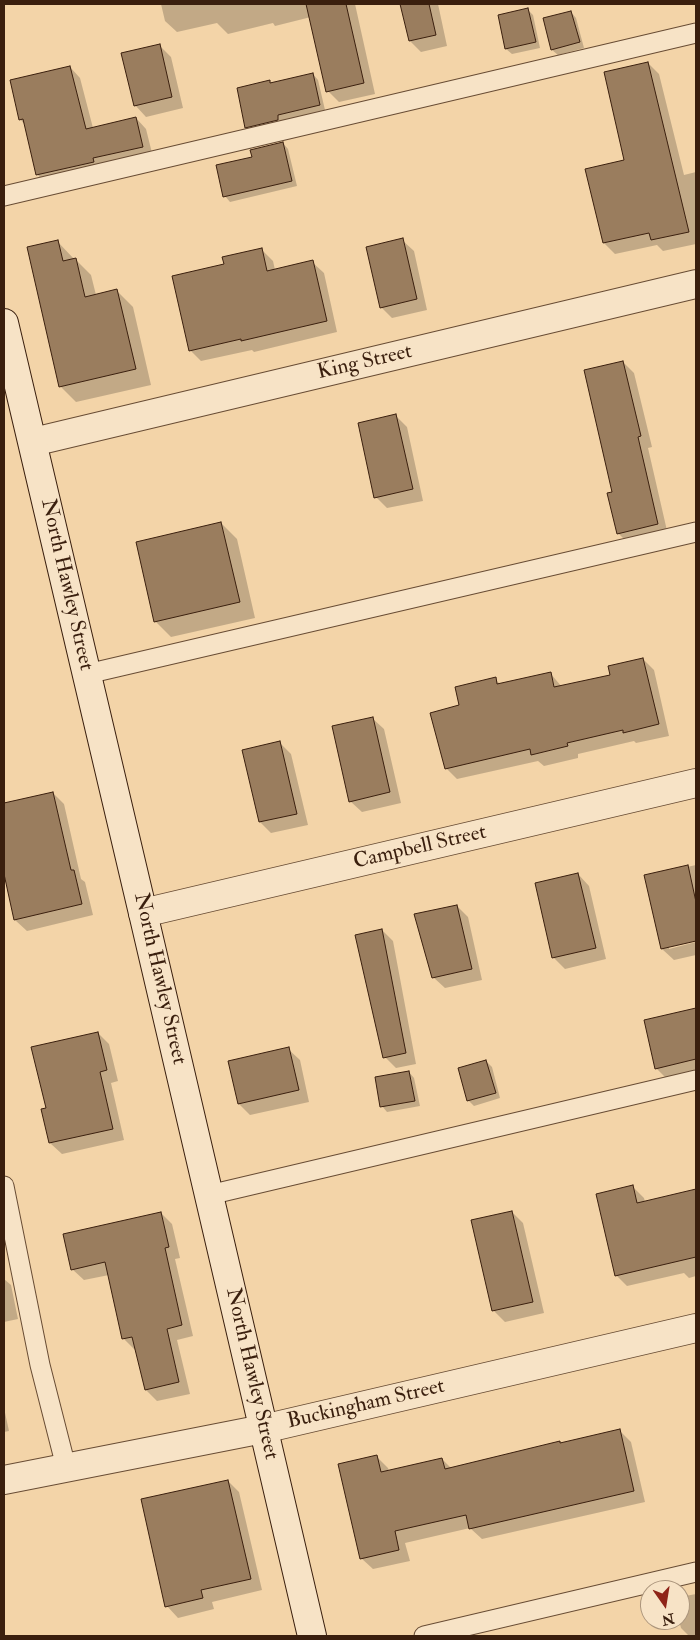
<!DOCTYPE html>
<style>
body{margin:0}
#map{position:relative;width:700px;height:1640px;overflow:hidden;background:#f3d4a8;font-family:"IM FELL Double Pica",serif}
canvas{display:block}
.frame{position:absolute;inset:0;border:5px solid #3a1f0e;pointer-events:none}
.north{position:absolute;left:640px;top:1580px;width:50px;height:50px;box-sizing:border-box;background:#f7e3c6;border:1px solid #ab957c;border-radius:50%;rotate:167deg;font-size:14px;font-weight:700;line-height:20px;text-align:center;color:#3a1f0e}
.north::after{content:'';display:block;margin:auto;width:18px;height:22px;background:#8f2418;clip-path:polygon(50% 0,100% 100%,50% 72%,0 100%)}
</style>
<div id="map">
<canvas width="700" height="1640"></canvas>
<div class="frame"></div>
<div class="north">N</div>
</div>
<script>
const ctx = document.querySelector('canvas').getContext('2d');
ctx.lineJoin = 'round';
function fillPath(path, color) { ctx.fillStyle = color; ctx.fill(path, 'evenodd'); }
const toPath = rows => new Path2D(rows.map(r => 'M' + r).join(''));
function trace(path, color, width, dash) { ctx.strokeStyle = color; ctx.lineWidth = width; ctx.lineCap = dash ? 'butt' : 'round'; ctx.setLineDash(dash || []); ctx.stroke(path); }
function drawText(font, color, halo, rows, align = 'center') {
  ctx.font = font + ' "IM FELL Double Pica",serif'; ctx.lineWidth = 4; ctx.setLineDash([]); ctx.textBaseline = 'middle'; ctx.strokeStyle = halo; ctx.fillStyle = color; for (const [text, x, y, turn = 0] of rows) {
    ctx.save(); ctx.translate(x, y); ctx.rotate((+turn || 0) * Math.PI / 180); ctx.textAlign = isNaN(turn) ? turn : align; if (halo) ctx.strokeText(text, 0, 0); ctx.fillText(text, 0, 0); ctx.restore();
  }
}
fillPath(toPath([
 [161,4,355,4,375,94,339,102,328,91,311,17,275,26,273,23,228,34,217,23,177,32,165,21],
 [402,4,438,4,447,46,421,52,410,41],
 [527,9,533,15,540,48,512,54,506,49],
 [571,12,576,18,584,48,558,55,552,50],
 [159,45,171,57,183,108,146,117,135,105],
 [648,63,659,74,684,175,696,172,696,244,663,251,657,245,615,254,604,243,626,161],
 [70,67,80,78,93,128,136,118,146,129,153,157,47,185,37,174,25,125,20,119],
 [313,74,318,80,325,110,282,121,283,125,252,133,246,127,269,82,271,84],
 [283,143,288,149,297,186,230,202,225,196,253,157],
 [402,240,414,251,427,310,392,318,381,307],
 [57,241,74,259,75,259,91,275,96,295,117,291,133,307,151,385,76,402,60,386],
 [262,250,273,261,275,270,312,262,324,273,337,332,254,352,252,350,201,361,190,350,225,265],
 [623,362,634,373,652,447,648,448,668,535,629,544,618,533,613,493],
 [396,416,407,427,423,501,387,508,376,497],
 [221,523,237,539,255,618,171,637,155,621],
 [643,659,654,670,669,736,636,743,634,741,578,754,578,758,544,766,538,761,457,779,446,768,460,706,495,679,501,685,550,673,562,687,611,676],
 [372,718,384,729,401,803,362,812,350,801],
 [280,743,291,754,308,825,271,833,260,822,244,751],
 [53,793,64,804,81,879,85,882,93,915,27,931,15,920,11,886,4,856,4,804],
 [696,865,696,940,669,946,669,949,696,942,696,955,674,960,662,949,646,876],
 [578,874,589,886,606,959,565,969,553,957],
 [457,906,468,917,482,980,445,988,433,977],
 [382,930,393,941,416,1064,396,1068,385,1057],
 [696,1009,696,1073,667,1079,656,1068,645,1021],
 [98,1033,109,1044,118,1081,111,1083,124,1140,62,1154,50,1143,43,1110,47,1109],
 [288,1049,300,1060,309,1102,250,1115,239,1104,229,1062],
 [486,1061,492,1067,500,1098,474,1106,468,1100],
 [409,1072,414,1078,420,1106,387,1112,382,1106],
 [633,1187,644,1198,645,1202,696,1191,696,1276,689,1278,684,1273,627,1286,616,1275],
 [512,1212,523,1223,544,1313,505,1322,494,1311],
 [161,1213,172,1224,180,1258,175,1259,193,1336,177,1340,190,1394,157,1401,146,1390,137,1350,135,1350,124,1339,109,1275,84,1280,72,1269],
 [4,1279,11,1285,18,1319,4,1322],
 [4,1408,9,1431,4,1432],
 [620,1431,631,1442,645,1502,482,1539,470,1528,405,1543,410,1561,373,1569,361,1558,377,1457,388,1468,389,1471,442,1459,451,1468],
 [228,1481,239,1492,262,1590,212,1602,214,1609,178,1618,167,1606],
 [696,1594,696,1636,689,1636,681,1628,679,1620,680,1597]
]), '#0003');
const building = toPath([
 [306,4,346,4,364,83,326,92,306,4],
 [400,4,429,4,436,35,409,41,400,4],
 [528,8,536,42,505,49,498,15,528,8],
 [571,11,580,42,551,50,543,18,571,11],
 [160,44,172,97,134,106,121,53,160,44],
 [648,62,689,232,651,240,649,233,603,243,585,169,624,160,604,72,648,62],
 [70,66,86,129,136,117,143,147,93,158,94,162,36,175,23,119,19,120,10,80,70,66],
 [313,73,320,105,278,115,278,120,245,128,237,88,270,80,270,83,313,73],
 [283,142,292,181,223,197,216,165,252,157,250,150,283,142],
 [403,238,417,299,380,308,366,247,403,238],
 [58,240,63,261,76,258,85,297,117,289,136,369,59,387,27,247,58,240],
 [262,248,267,271,313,260,327,321,241,341,241,339,189,351,172,276,224,264,222,257,262,248],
 [623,361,641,436,638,437,658,524,617,534,607,493,612,492,584,370,623,361],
 [396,414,413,489,374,498,358,423,396,414],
 [221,522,240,602,154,622,136,542,221,522],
 [643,658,659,724,623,733,623,730,567,743,568,746,531,755,530,749,445,769,430,713,459,705,455,687,496,677,497,684,551,672,554,687,610,675,608,666,643,658],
 [373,717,390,792,349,802,332,726,373,717],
 [280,741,297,814,259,822,242,750,280,741],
 [53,792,71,870,74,870,82,904,14,920,4,874,4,803,53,792],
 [688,865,696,902,696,941,661,949,644,875,688,865],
 [578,873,596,948,552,958,535,883,578,873],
 [457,905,472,969,432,978,414,914,457,905],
 [382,929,406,1053,383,1058,355,935,382,929],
 [696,1008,696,1059,655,1069,644,1020,696,1008],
 [98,1032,107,1070,100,1072,113,1129,49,1143,41,1109,46,1108,31,1047,98,1032],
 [289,1047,299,1090,238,1104,228,1061,289,1047],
 [486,1060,496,1093,467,1101,458,1068,486,1060],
 [409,1071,415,1101,380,1107,375,1077,409,1071],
 [633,1185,637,1203,696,1189,696,1257,615,1276,596,1194,633,1185],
 [512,1211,533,1302,492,1311,471,1220,512,1211],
 [161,1212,169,1247,165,1248,182,1325,167,1329,179,1382,145,1390,132,1337,122,1339,105,1262,71,1270,63,1234,161,1212],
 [620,1429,634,1491,469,1529,466,1515,395,1531,399,1550,360,1559,338,1464,377,1455,381,1472,442,1458,445,1469,560,1441,560,1443,620,1429],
 [228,1480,251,1579,201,1590,203,1598,165,1607,141,1499,228,1480]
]);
fillPath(building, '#9a7d5e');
trace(building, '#3a1f0e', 1);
const lane = toPath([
 [4,196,696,33],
 [87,674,696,532],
 [4,1186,40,1365,66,1467],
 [209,1195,696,1080],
 [424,1636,696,1572]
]);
const street = toPath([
 [33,442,696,284],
 [143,913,696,783],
 [4,1480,263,1429,696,1328]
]);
const secondary = toPath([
 [4,323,143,913,312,1636]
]);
trace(lane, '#684c34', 21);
trace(street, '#684c34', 30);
trace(secondary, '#3a1f0e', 30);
trace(lane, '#f7e3c6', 19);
trace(street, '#f7e3c6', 28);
trace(secondary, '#f7e3c6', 28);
drawText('21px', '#3a1f0e', '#f7e3c6', [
 ["King Street",365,363,-13],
 ["North Hawley Street",66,585,77],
 ["Campbell Street",420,848,-13],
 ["North Hawley Street",159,979,77],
 ["North Hawley Street",251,1374,77],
 ["Buckingham Street",366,1405,-13]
]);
</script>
